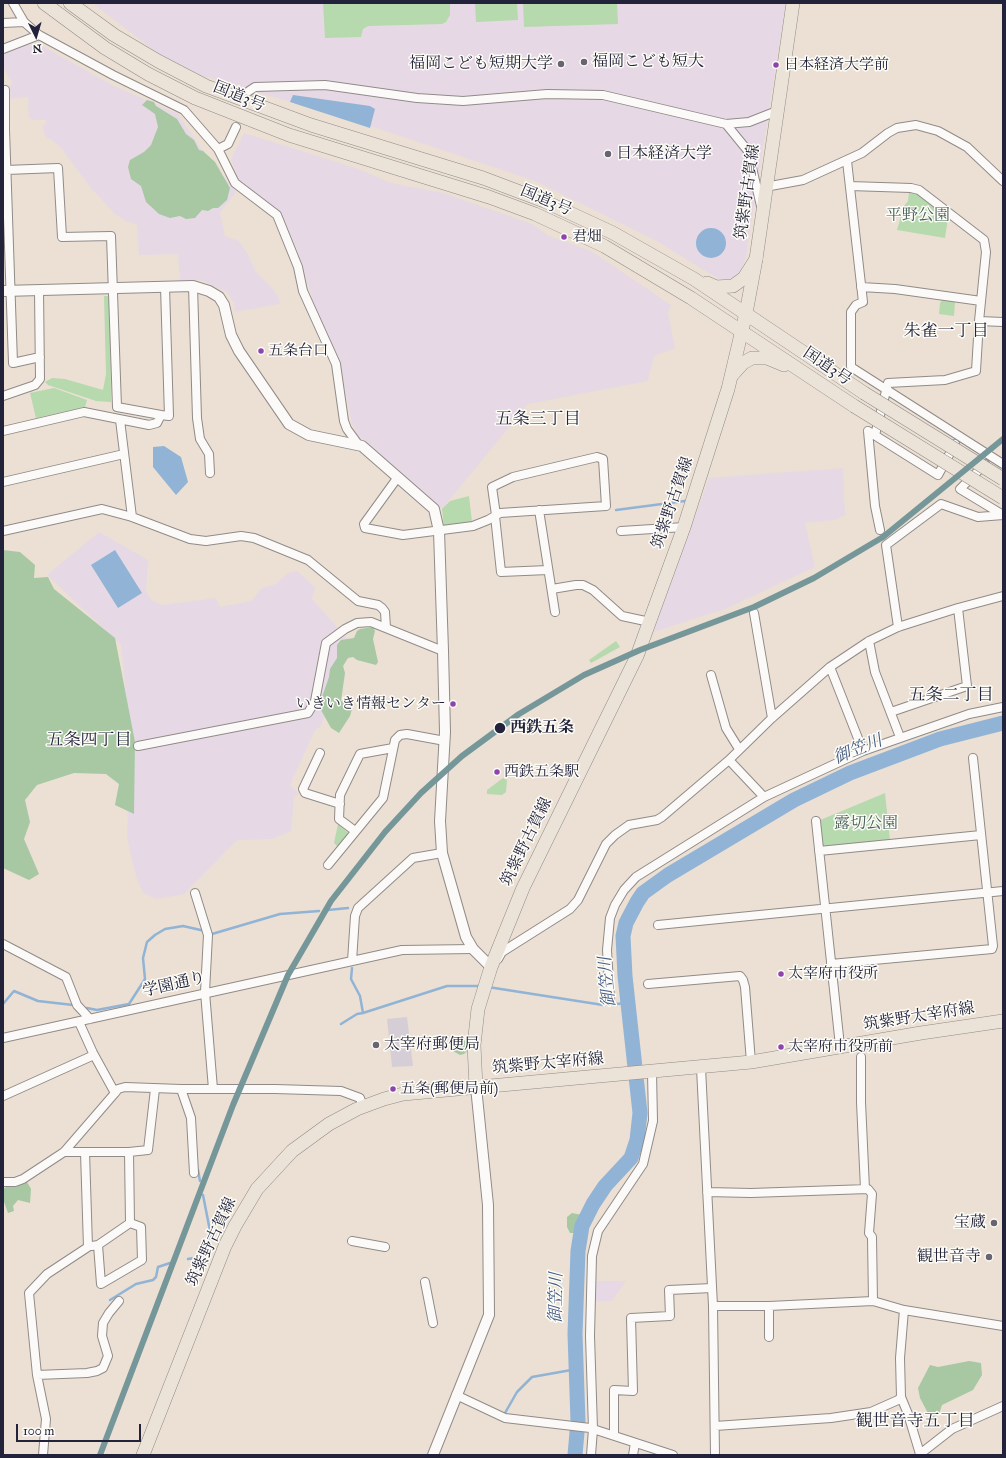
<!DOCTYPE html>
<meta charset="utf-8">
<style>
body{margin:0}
#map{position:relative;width:1006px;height:1458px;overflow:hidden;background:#ebe0d3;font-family:"IM FELL Great Primer",serif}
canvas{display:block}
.frame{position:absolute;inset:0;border:4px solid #22223b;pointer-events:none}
.north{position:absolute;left:16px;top:16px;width:40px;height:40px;-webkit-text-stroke:3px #fdfcf7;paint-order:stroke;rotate:175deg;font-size:11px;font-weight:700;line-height:16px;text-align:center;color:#22223b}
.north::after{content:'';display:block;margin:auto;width:14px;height:18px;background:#22223b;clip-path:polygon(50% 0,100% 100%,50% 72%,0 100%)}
.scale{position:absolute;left:16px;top:1424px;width:125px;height:18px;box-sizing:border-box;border:2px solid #22223b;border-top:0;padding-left:5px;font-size:12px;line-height:14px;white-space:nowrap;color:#22223b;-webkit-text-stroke:3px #fdfcf7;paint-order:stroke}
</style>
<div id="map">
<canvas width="1006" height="1458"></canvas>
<div class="frame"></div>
<div class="north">N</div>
<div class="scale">100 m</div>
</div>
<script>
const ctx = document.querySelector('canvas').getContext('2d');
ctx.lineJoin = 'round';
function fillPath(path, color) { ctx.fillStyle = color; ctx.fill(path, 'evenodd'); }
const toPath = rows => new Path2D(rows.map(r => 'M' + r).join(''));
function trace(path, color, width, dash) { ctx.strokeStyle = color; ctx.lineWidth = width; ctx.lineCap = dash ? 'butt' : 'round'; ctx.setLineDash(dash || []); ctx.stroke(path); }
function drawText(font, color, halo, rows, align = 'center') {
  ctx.font = font + ' "IM FELL Great Primer","Noto Serif JP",serif'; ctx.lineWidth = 3; ctx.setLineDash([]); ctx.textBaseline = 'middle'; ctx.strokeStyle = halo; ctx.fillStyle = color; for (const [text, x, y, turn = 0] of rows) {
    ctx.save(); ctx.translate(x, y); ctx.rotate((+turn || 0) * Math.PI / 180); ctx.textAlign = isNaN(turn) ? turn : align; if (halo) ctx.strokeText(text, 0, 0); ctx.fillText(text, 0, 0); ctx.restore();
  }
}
fillPath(toPath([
 [92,3,786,3,746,256,741,271,735,277,722,281,655,240,535,181,373,127,177,68],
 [25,45,44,47,114,86,178,114,201,148,236,192,220,213,225,236,239,241,246,251,256,272,271,287,278,296,280,304,235,312,234,303,227,292,200,280,180,281,178,254,139,255,137,225,126,221,115,214,91,188,61,148,51,139,47,139,42,127,46,123,46,120,32,120,29,118,28,97,9,99,7,86,13,84,3,67,3,54],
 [244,133,356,168,391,183,443,193,532,224,549,236,591,251,671,305,668,313,675,348,654,356,648,381,528,404,442,509,357,435,351,420,339,361,314,304,297,249,278,210,238,180,231,159],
 [843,468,845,515,835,520,805,523,815,567,725,609,653,632,709,478],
 [99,532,148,560,146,591,151,600,162,605,216,598,220,607,251,601,262,588,276,584,288,573,297,571,315,587,312,599,352,644,321,726,315,730,290,785,299,794,294,797,291,831,272,839,237,840,184,894,156,899,143,893,136,876,130,852,127,837,130,735,121,645,47,575],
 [595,1281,626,1281,612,1301,594,1301]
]), '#e6d9e5');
fillPath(toPath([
 [407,1017,413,1066,392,1067,387,1019]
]), '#d6ced7');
fillPath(toPath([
 [323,3,450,3,450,15,446,22,442,24,368,26,363,29,361,37,325,38],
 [475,3,517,3,518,20,476,22],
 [523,3,617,3,618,24,524,27],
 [909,192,923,196,948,218,945,238,897,230,904,206,908,201],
 [104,296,110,296,111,402,96,401,48,385,45,382,52,378,65,379,103,390,106,374],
 [943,299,955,302,954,316,939,314,940,303],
 [54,388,87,400,85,407,36,418,30,393],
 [469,496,472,522,444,528,442,509,450,501],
 [616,641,620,647,591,663,589,660],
 [503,778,507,780,506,792,502,795,487,794,487,790],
 [885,793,890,841,825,849,821,845,818,821],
 [338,824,349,834,338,847,334,843]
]), '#b6d9ae');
fillPath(toPath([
 [147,100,154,102,156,106,177,119,186,134,194,140,199,150,203,151,215,162,230,188,227,200,218,208,213,208,208,211,202,210,195,218,186,219,180,216,170,218,159,214,146,202,141,186,131,179,128,167,130,160,144,152,151,145,158,127,155,114,142,105],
 [3,550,20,552,35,565,34,578,48,577,54,589,115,638,135,742,134,814,115,805,119,784,106,774,74,773,37,785,25,800,30,822,24,839,39,874,29,880,3,868],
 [373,627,375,631,373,639,378,662,376,665,357,660,353,657,348,658,343,666,345,673,341,701,350,703,352,709,350,716,339,733,331,728,321,710,321,700,329,677,330,669,337,658,337,645,341,640,354,638,357,631,360,629],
 [454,1039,464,1040,468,1042,470,1048,464,1054,460,1055,453,1051,451,1044],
 [27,1182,31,1189,30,1203,18,1200,13,1206,14,1211,8,1213,3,1199,3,1189,11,1184,16,1187],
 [572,1213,582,1215,586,1221,586,1225,580,1228,578,1237,575,1236,575,1233,570,1233,567,1227,567,1217],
 [969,1361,981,1363,982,1375,973,1390,942,1405,939,1414,931,1419,920,1398,918,1388,930,1365,938,1367]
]), '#a7c8a2');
fillPath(toPath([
 [293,95,370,106,375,109,370,128,290,102],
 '696 243a15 15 0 1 1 30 0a15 15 0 1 1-30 0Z',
 [164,446,181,457,188,482,176,495,153,467,153,447],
 [115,550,142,593,118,608,91,565]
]), '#91b3d6');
trace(toPath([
 [616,510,685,501],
 [328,910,348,908],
 [212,934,280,914,319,911],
 [352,968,351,979,360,996,363,1013,447,986,481,986],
 [488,987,603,1005,628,1003],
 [3,1004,14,991,38,1001,73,1005],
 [87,1008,97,1010,129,1004,145,979,143,958,147,942,155,935,165,929,183,926,205,931],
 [341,1024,357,1014,363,1013],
 [198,1170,200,1181],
 [188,1259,200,1257,211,1236,203,1195],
 [110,1300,136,1284,153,1280,156,1277,158,1267,170,1263],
 [505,1413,517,1392,532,1377,577,1369]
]), '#91b3d6', 2.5);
trace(toPath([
 [575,1455,578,1421,575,1334,578,1251,582,1226,593,1204,605,1186,631,1158,637,1140,640,1113,625,976,623,936,626,923,637,902,643,893,668,875,794,800,850,773,940,739,1003,723]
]), '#91b3d6', 15);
const minor = toPath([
 [13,3,24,22,39,35,113,75,184,110,218,149,235,183,277,215,298,267,303,291,336,364,344,421,347,429,358,444],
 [3,23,24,22],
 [3,49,39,35],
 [3,90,5,90,5,130],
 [249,91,255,87,325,85,417,98,463,101,547,94,603,95,726,124,749,122,777,111],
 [726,124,748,151,761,206],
 [3,130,5,130,13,363,40,357],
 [218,149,228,144,236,127],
 [847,161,863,302,856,305,851,312,851,367,1003,464],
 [6,170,58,168,62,237,111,236,117,407,161,415],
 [850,186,911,188,919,190,984,240,986,252,979,321,1003,322],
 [765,187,803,180,862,153,888,133,897,128,916,125,938,131,967,147,1003,181],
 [193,286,197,418,200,439,209,454,210,473],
 [861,287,895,289,981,301],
 [3,396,35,385,40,379,39,290],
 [120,420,132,517],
 [3,431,84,412,149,425,157,423,161,415,169,416,165,287],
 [868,431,938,475,955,444],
 [868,431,875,506,880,530],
 [875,435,888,383,945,380,976,371,979,321],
 [985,464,960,489,1003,515],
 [398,477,364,524,365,528,403,535,473,526,488,520,500,513,606,506,603,459,597,457,513,477,492,487,496,515],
 [3,482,124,454],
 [539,510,555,612],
 [495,516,501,572,548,570],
 [3,531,102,509,132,517,190,539,206,541,241,536,254,538,308,560,358,601,378,605,382,608,385,612,386,628],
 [621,531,684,527],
 [552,589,576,585,583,585,593,590,622,616,650,622],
 [754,613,772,718],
 [898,627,886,545,941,504,978,517,1003,515],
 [869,641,875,672,900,737],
 [830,667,863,751],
 [711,675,726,728,739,749],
 [891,712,967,686,958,608],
 [138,746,308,713,315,701,326,643,345,629,357,623,371,622,443,651],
 [320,753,303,789,305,793,340,804],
 [729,760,764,797],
 [816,821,840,1046],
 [355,831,339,819,340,795,360,754,393,748],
 [819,851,981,835],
 [328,865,383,798,395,740,400,735,407,734,445,741],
 [195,893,208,935,205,992,213,1089],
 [658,925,1003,891],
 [3,944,66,977,77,1005,90,1019],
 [498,959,502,952,570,909,578,900,606,844,615,835,629,825,657,820,662,817,729,760,772,718,830,667,869,641,898,627,958,608,1003,596],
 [352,961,355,916,358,908,413,858,442,853],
 [831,964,992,949,993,946,973,758],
 [648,984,740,976,743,980,745,987,751,1062],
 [610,999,607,950,610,918,615,905,624,890,636,877,764,797,863,751,969,714,1003,707],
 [3,1038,402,950,473,949],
 [861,1057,861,1102,865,1189],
 [701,1068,713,1306,715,1455],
 [181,1089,191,1118,194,1173],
 [115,1093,118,1089,125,1087,181,1089,275,1089,341,1091,360,1098,363,1107],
 [3,1096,94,1055],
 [64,1152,129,1152,148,1150,155,1089],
 [3,1182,15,1182,23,1179,64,1152,115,1093,93,1053,79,1022],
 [707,1192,751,1193,868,1189,872,1194,869,1233,872,1237,873,1301],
 [352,1241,385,1247],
 [98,1245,101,1284,142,1260,141,1227,130,1223],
 [92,1246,98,1245,130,1223,129,1152],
 [425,1282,433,1323],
 [713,1306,769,1306,873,1301,904,1310,1003,1326],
 [769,1337,769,1306],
 [37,1375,87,1373,97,1371,103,1368,108,1356,102,1336,103,1323,109,1313,119,1301],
 [456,1395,505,1418,590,1428,673,1455],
 [901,1397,908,1414,920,1454,952,1429,1003,1406],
 [715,1426,831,1418,871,1412,898,1400,901,1397,900,1358,904,1310],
 [614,1435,614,1390,633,1391,631,1318,670,1316,669,1290,712,1288],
 [43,1455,46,1419,37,1375,29,1293,47,1274,88,1247,85,1152],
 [591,1455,593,1429,590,1336,592,1256,598,1231,643,1164,653,1121,652,1072],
 [633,1455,635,1443]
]);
const tertiary = toPath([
 [3,291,193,286,209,291,219,297,224,305,231,335,239,351,289,424,309,435,362,446,434,509,439,531,443,651,445,732,440,821,442,853,466,937,473,949,491,967],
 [433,1455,489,1315,488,1205,476,1087]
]);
const primary = toPath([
 [476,1087,474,1045,478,1009,491,967,523,888,637,656,684,527,728,389,746,313,756,259,793,3],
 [143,1455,225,1246,235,1226,257,1189,292,1151,329,1124,357,1109,384,1099,403,1094,751,1062,921,1033,1003,1021]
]);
const trunk = toPath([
 [44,3,105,48,148,74,195,98,289,135,489,197,535,214,604,246,691,298,854,406],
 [70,3,114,35,158,61,206,86,311,125,483,178,544,201,613,233,694,279,864,393],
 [707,283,716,287,733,286,744,278,756,259],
 [732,375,743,363,752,358,767,358,784,365]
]);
trace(minor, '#908b88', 10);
trace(tertiary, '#908b88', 12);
trace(primary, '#908b88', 14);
trace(trunk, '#908b88', 14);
trace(minor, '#fcfaf8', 8);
trace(tertiary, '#fcfaf8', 10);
trace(primary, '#ece3d8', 13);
trace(trunk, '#ece3d8', 13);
const trunkBridge = toPath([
 [864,393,1003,479],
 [854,406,1003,498]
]);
trace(trunkBridge, '#908b88', 14, []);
trace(trunkBridge, '#ece3d8', 13);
trace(toPath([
 [100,1455,233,1105,288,975,331,901,385,832,421,793,462,756,519,714,584,675,640,650,754,607,814,578,883,537,1003,439]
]), '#769799', 6);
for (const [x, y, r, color] of [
 [584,62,4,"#686470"],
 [561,64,4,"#686470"],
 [776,65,3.5,"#8e44ad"],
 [608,154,4,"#686470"],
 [564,237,3.5,"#8e44ad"],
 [261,351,3.5,"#8e44ad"],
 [453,704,3.5,"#8e44ad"],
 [500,728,6,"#22223b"],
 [497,772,3.5,"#8e44ad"],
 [781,974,3.5,"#8e44ad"],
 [376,1045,4,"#686470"],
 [781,1047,3.5,"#8e44ad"],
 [393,1089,3.5,"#8e44ad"],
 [994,1223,4,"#686470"],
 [989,1257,4,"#686470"]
]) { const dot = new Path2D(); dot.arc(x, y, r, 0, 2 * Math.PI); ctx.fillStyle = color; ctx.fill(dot); trace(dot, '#fdfcf7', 1.5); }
drawText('15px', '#22223b', '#fdfcf7', [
 ["日本経済大学前",784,65],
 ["君畑",572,237],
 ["五条台口",268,351],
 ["いきいき情報センター",446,704,"right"],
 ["西鉄五条駅",504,772],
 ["太宰府市役所",788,974],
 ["太宰府市役所前",788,1047],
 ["五条(郵便局前)",400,1089]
], 'left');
drawText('16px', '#22223b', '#fdfcf7', [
 ["福岡こども短大",592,62],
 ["福岡こども短期大学",553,64,"right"],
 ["日本経済大学",616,154],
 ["太宰府郵便局",384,1045],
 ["宝蔵",986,1223,"right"],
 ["観世音寺",981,1257,"right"]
], 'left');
drawText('16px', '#22223b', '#fdfcf7', [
 ["国道3号",239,97,22],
 ["筑紫野古賀線",748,192,-82],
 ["国道3号",546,201,23],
 ["国道3号",827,367,34],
 ["筑紫野古賀線",673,503,-71],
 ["筑紫野古賀線",527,842,-64],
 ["学園通り",174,985,-13],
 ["筑紫野太宰府線",919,1017,-9],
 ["筑紫野太宰府線",548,1064,-5],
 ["筑紫野古賀線",212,1242,-65]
]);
drawText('16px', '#466058', '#fdfcf7', [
 ["平野公園",918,216],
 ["露切公園",866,824]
]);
drawText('bold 16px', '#22223b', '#fdfcf7', [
 ["西鉄五条",510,728]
], 'left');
drawText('17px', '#22223b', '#fdfcf7', [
 ["朱雀一丁目",946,332],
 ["五条三丁目",538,420],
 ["五条二丁目",951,696],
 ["五条四丁目",89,741],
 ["観世音寺五丁目",915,1422]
]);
drawText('italic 17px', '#435b82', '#fdfcf7', [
 ["御笠川",858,750,-22],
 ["御笠川",608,982,-95],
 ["御笠川",557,1298,-89]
]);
</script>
